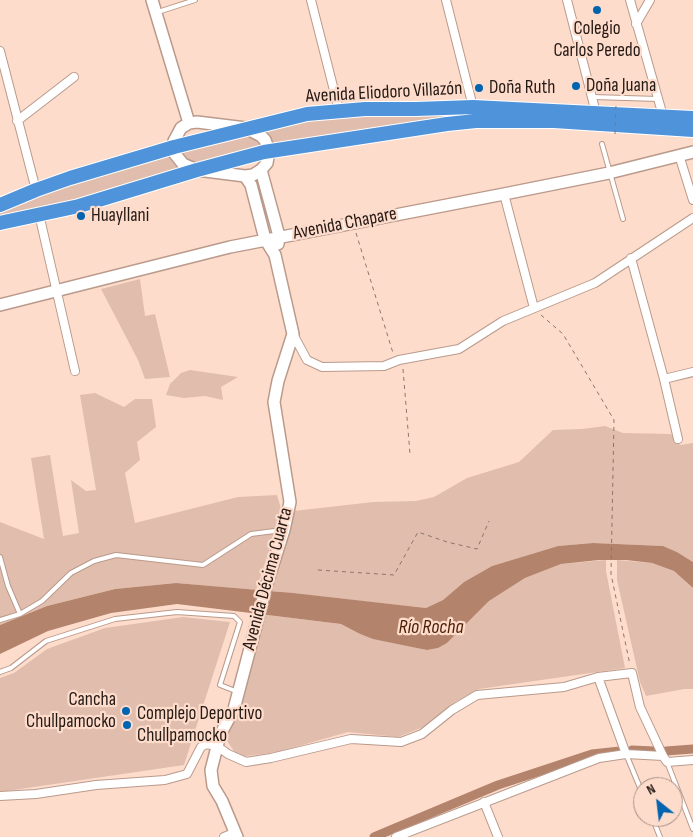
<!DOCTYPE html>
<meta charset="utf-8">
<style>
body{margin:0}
#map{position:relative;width:693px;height:837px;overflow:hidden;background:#fedccc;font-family:"Sofia Sans Condensed",sans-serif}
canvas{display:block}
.north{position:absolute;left:633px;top:777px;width:50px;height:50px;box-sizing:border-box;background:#fedccc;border:1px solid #a78e82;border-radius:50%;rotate:331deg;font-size:14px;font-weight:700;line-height:20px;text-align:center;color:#251913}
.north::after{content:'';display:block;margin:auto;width:18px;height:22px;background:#0064b0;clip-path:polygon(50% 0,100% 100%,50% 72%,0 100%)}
</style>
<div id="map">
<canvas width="693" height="837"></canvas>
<div class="north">N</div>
</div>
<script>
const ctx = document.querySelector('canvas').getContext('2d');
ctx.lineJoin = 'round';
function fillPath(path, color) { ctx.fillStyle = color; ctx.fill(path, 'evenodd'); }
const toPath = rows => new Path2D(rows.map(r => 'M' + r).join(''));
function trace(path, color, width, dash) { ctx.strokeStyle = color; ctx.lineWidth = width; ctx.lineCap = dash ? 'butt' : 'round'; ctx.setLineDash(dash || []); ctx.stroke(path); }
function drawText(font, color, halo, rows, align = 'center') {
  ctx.font = font + ' "Sofia Sans Condensed",sans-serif'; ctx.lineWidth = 4.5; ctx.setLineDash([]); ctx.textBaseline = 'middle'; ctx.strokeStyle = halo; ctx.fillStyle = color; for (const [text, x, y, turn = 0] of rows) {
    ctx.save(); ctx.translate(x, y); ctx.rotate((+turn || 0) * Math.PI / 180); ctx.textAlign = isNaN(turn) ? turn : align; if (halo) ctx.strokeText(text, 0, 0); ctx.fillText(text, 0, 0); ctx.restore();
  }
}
fillPath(toPath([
 [359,113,480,114,272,147,259,131,325,117],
 [245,133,255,136,265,148,199,165,188,163,178,151],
 [171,153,182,168,102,195,0,217,0,211,64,185],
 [140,279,145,316,155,314,170,377,145,379,138,360,101,289],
 [190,370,238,377,221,387,223,400,205,396,184,398,166,395,170,384,181,373],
 [95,393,124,407,135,399,152,399,156,427,137,442,140,460,125,473,135,523,238,497,277,495,282,512,256,590,176,583,115,589,47,606,0,625,0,522,44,539,31,458,50,455,63,536,79,533,71,480,86,491,96,490,80,395],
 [605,426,623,433,671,434,680,445,693,443,693,562,677,552,663,546,593,543,558,546,492,566,464,582,443,600,426,608,272,591,294,511,373,502,416,501,434,497,467,478,519,462,553,430,582,429],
 [606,560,606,571,625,668,479,689,455,702,431,724,398,737,348,732,278,752,238,757,225,738,238,712,266,615,341,624,358,633,427,650,438,648,447,643,489,601,525,578,561,564],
 [617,560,652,563,674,571,693,588,693,689,684,689,646,696,640,682,617,580],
 [183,617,230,622,184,765,0,792,0,678,14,673,47,649,105,628]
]), '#e0bdad');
fillPath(toPath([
 [593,543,663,546,677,552,693,562,693,588,674,571,652,563,626,560,599,560,561,564,525,578,489,601,447,643,438,648,427,650,373,639,358,633,341,624,177,604,111,613,48,631,0,654,0,625,47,606,115,589,176,583,293,593,426,608,443,600,464,582,492,566,558,546]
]), '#b3836c');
trace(toPath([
 [632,750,654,751],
 [666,751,693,749],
 [374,837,498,785,592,754,620,751]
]), '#b3836c', 9);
const lane = toPath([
 [158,12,195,0],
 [593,97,658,99],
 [602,144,623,219],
 [0,557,8,586,20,614],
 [0,620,20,614,42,601,71,573,94,561,116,555,203,565,251,534,282,530],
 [0,672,11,668,46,641,115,619,177,612,234,616,240,622,220,685,238,692],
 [626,754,643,795],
 [667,762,693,829],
 [652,817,660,837]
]);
const street = toPath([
 [311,0,339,110],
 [446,0,473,107],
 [567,0,596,113],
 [630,0,663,116],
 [636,24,650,0],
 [0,51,36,190],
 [17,121,74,77],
 [679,155,693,200],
 [504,194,534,308],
 [39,214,75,371],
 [631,258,664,379,678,439],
 [293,334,307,360,322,367,384,366,399,360,459,349,503,321,595,283,693,218],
 [664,379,693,372],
 [598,677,626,754],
 [0,796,36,794,96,785,165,780,187,774,201,747,206,744,217,746,228,754,246,762,271,758,351,739,401,742,422,734,452,710,477,695,564,687,598,677,632,673,640,707,663,756],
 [484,802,498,837],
 [224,837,234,833],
 [396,837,599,758,626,754,663,756,667,762,693,760]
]);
const secondary = toPath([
 [152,0,189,123],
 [197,122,246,128,261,136,265,140,269,151,267,163,261,170,253,175,245,176,197,170,183,164,175,154,174,141,181,128,189,123,197,122],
 [261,170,279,236,278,244],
 [0,305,230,247,504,194,609,173,693,152],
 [237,837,222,801,213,786,211,770,220,735,234,709,268,580,284,530,290,502,274,402,278,381,293,334,275,255,265,239,251,185,245,176]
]);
const highway = toPath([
 [0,205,36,190,70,178,174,147,307,114,365,109,416,109,473,107,693,118],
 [0,223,79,206,197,170,264,152,447,124,476,121,554,121,693,130]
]);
trace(lane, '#ba9a8b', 6);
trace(street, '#ba9a8b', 10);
trace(secondary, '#ba9a8b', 14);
trace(highway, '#fff', 16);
trace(toPath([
 [356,233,393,353],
 [541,315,563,334,614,420,611,574,630,665],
 [403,369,410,454],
 [318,570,394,575,418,532,447,542,477,549,489,521]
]), '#8c756b', 1, [4, 4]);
trace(lane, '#fff', 4);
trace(street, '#fff', 8);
trace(secondary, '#fff', 11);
trace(highway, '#4f93da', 14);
trace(toPath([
 [615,134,616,105]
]), '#8c756b', 1, [4, 4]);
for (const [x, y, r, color] of [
 [597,10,5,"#0064b0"],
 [576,86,5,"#0064b0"],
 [479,88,5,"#0064b0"],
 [81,216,5,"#0064b0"],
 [126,711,5,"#0064b0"],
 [127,725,5,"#0064b0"]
]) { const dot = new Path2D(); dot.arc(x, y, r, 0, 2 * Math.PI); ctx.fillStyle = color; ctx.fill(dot); trace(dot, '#fedccc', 2); }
drawText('19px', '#251913', '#fedccc', [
 ["Colegio",597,29,"center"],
 ["Carlos Peredo",597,51,"center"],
 ["Doña Juana",586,86],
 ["Doña Ruth",489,88],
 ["Huayllani",91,216],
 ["Cancha",116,700,"right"],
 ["Chullpamocko",116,722,"right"],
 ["Complejo Deportivo",137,714],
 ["Chullpamocko",137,736]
], 'left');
drawText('19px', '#251913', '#fedccc', [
 ["Avenida Eliodoro Villazón",384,93,-3],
 ["Avenida Chapare",345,224,-11],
 ["Avenida Décima Cuarta",268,579,-75]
]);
drawText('italic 20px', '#4b1d03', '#fedccc', [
 ["Río Rocha",431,628]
]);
</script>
